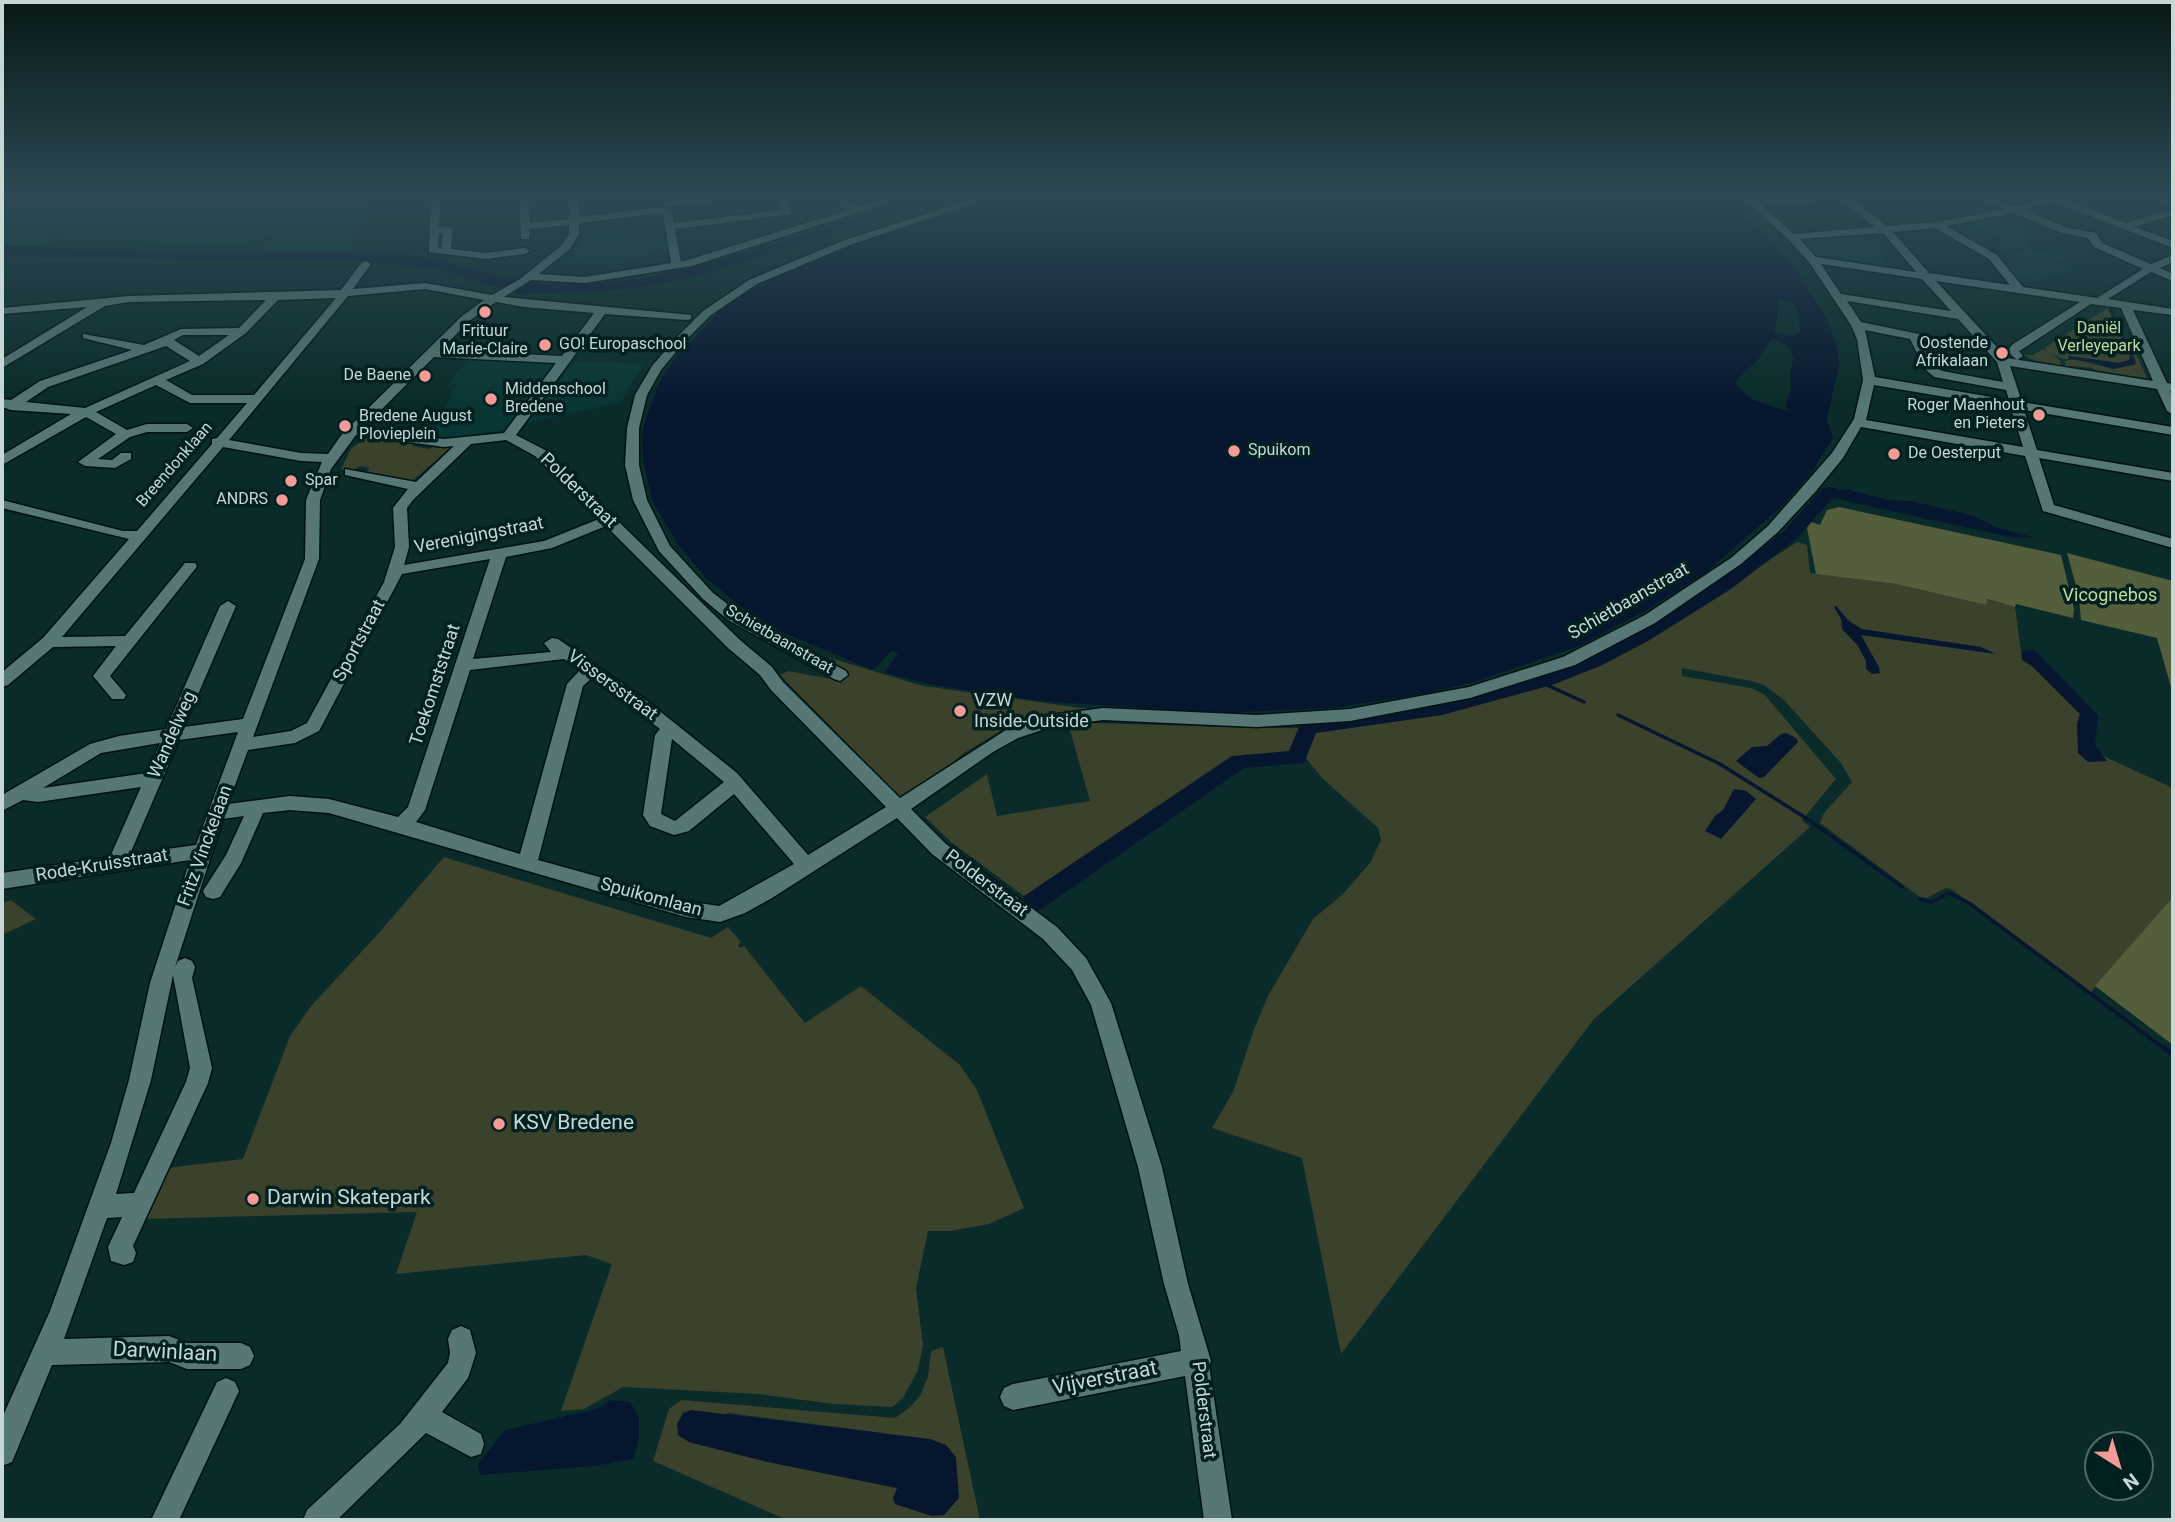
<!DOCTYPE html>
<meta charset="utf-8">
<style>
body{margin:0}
#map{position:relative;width:2175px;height:1522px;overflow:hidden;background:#0a2b29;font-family:Roboto,sans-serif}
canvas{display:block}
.frame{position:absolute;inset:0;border:4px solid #c6d7d6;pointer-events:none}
.north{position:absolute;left:2084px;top:1431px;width:70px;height:70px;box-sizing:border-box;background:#012120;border:2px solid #506a69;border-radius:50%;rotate:143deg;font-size:19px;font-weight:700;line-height:28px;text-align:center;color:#c6d7d6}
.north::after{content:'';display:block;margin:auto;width:24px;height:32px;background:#f59b97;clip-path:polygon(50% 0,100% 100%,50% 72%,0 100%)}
</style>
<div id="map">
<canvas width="2175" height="1522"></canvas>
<div class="frame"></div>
<div class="north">N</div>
</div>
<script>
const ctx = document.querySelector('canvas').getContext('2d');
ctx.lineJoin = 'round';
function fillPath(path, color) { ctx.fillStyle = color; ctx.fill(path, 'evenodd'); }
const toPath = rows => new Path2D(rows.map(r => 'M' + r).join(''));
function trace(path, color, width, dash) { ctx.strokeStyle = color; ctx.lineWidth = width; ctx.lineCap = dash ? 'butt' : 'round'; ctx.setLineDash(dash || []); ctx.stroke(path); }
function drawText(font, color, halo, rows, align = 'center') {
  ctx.font = font + ' Roboto,sans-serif'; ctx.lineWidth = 7; ctx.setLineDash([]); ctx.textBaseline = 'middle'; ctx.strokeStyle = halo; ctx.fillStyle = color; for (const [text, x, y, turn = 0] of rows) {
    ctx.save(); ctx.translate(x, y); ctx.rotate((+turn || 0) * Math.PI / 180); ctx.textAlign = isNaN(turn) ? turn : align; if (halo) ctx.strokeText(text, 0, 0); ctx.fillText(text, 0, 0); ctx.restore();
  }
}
fillPath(toPath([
 [6,195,289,195,286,204,323,200,324,195,373,195,367,223,356,225,349,251,267,252,273,236,241,245,59,239,64,229,60,229,48,247,2,246,2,196],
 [1999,218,2035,236,2024,239,2031,243,2027,246,2033,250,2068,259,2056,262,2074,270,2041,280,2017,278,2004,263,2018,259,2009,254,2028,250,2018,246,2003,250,1996,246,2006,242,1969,224],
 [619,235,620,245,666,239,668,248,647,250,648,255,622,259,622,264,563,263,568,260,586,238],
 [1864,236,1876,246,1892,249,1880,249,1884,267,1817,257,1801,239],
 [471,358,561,362,508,429,447,439,424,435,448,416,440,415,453,395,449,394,457,385,448,384],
 [575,361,643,364,621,402,527,423]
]), '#083634');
fillPath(toPath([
 [2105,306,2108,308,2130,356,2129,361,2119,363,2069,356,2069,359,2063,359,2047,352,2046,347,2106,309],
 [2043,349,2060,360,2061,365,2065,366,2065,361,2073,359,2114,369,2134,365,2136,361,2132,352,2135,352,2147,378,2135,377,2147,379,2148,382,2098,373,2093,368,2070,366,2070,368,2040,363,2024,355,2033,355],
 [368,435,416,442,412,446,429,449,434,446,456,446,456,451,449,449,411,482,366,472,370,468,360,466,352,471,341,469,351,449],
 [1797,542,1807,545,1810,573,1896,584,1986,605,1986,599,2015,607,2022,659,2032,666,2080,714,2077,724,2079,745,2173,788,2173,897,2091,992,1951,889,1946,888,1927,898,1920,897,1820,823,1824,813,1852,782,1841,763,1784,700,1764,685,1751,681,1682,668,1682,676,1751,688,1764,694,1836,779,1802,820,1810,827,1594,1019,1341,1354,1302,1158,1212,1128,1233,1092,1254,1029,1268,996,1313,919,1342,895,1370,863,1381,840,1378,828,1322,778,1306,758,1315,730,1444,710,1544,685,1604,664,1647,641],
 [830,658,923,686,1089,709,1051,715,1004,729,961,755,943,772,904,801,780,675,788,671,837,680,816,667],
 [1091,723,1260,728,1303,728,1297,757,1239,759,1032,902,951,842,925,817,987,774,997,816,1090,801,1070,730],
 [444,857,711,938,728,927,741,942,738,945,740,948,744,946,805,1023,861,986,960,1065,977,1090,1024,1208,989,1224,951,1231,928,1231,916,1288,923,1345,918,1370,903,1398,892,1407,834,1404,758,1394,623,1387,584,1409,561,1411,612,1264,586,1255,396,1274,417,1212,140,1219,166,1168,243,1159,290,1036,311,1006,378,934],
 [11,900,36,919,2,935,2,903],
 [943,1347,980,1520,787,1520,653,1461,669,1409,681,1400,895,1418,909,1408,920,1396,928,1377,931,1351],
 [728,1413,883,1433,932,1516,895,1504,898,1488,768,1462,689,1442]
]), '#3a422b');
fillPath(toPath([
 [1839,507,2061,555,2074,609,2073,618,2016,604,2015,607,1987,599,1986,605,1896,584,1816,574,1807,528,1811,522,1820,525,1827,510],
 [2067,553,2173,581,2173,694,2157,638,2081,620,2079,597],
 [2173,897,2173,1045,2095,986]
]), '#535f3c');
fillPath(toPath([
 [932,195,962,195,701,275,642,287,593,292,518,294,441,270,345,260,2,257,2,246,200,253,349,251,428,257,506,278,546,284,604,283,647,277,701,265],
 [1009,195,1719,195,1763,232,1786,258,1799,274,1828,321,1838,351,1839,365,1827,419,1833,438,1811,473,1780,508,1705,573,1647,610,1579,646,1474,682,1428,693,1332,708,1218,713,1039,701,933,685,885,673,898,653,892,651,873,670,784,633,739,605,705,577,677,543,653,502,643,461,642,433,646,418,660,380,676,357,715,316,741,296,788,270,855,244],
 [1778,298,1794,304,1799,314,1800,332,1792,336,1774,333,1777,319],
 [1772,338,1787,345,1794,358,1790,372,1791,390,1785,406,1790,412,1751,399,1736,384,1738,378,1757,361],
 [2108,308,2112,308,2136,364,2112,369,2092,362,2069,359,2068,356,2119,363,2129,360,2130,356],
 [1843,488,1885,500,1911,501,1974,516,1995,527,2036,538,2010,537,1873,507,1852,498],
 [1836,606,1849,621,1862,629,1981,647,1996,654,1861,635,1879,667,1880,673,1872,674,1866,669,1866,661,1858,646,1842,629,1841,619,1834,607],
 [2034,650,2098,715,2095,745,2107,761,2088,762,2078,753,2077,724,2080,714,2032,666,2022,660,2022,652],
 [1786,733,1796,738,1798,742,1764,777,1759,778,1736,761,1752,747,1767,746,1781,734],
 [1734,789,1746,791,1756,799,1721,839,1705,831,1715,816,1723,810],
 [611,1400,630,1402,639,1417,639,1438,633,1459,594,1466,480,1475,478,1464,505,1430,597,1409],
 [691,1410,930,1439,946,1445,956,1457,959,1498,944,1515,932,1516,895,1504,893,1498,897,1488,768,1462,689,1442,678,1435,677,1424,683,1413]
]), '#06162f');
trace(toPath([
 [1540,682,1551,687]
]), '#06162f', 2.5);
trace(toPath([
 [1547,685,1584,702],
 [1618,715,1720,764,1809,820,1902,887],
 [1919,899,1932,902,1949,893,1969,903,2166,1050]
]), '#06162f', 3.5);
trace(toPath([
 [2164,1048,2173,1055]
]), '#06162f', 5);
fillPath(toPath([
 [1829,487,1885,499,1887,503,1879,508,1833,498,1796,539,1731,589,1648,641,1600,666,1552,685,1442,715,1316,733,1304,763,1244,768,1040,910,1032,912,1024,910,1020,903,1024,896,1232,756,1289,751,1301,722,1308,720,1442,701,1539,675,1586,656,1634,633,1719,581,1784,531,1823,488,1829,487]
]), '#06162f');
const minor = toPath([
 [431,195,441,195,439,227,448,226,453,229,451,249,486,253,525,248,530,251,525,254,486,259,429,252,431,195],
 [439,233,443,233,441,248,438,247,439,233],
 [519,195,529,195,530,223,569,219,568,195,578,195,579,217,665,207,670,210,668,212,672,215,674,223,782,210,776,195,786,195,792,214,675,229,681,262,848,210,841,207,833,195,843,195,848,203,857,207,898,195,912,195,692,266,585,283,531,280,504,297,691,315,691,319,687,320,605,314,516,435,545,450,740,640,772,667,783,682,900,798,1006,730,1050,715,1103,708,1257,715,1350,709,1469,687,1563,657,1645,615,1731,558,1768,526,1832,453,1854,419,1863,380,1857,339,1851,325,1809,262,1788,239,1739,195,1750,195,1755,200,1876,195,1871,198,1852,199,1887,226,1937,222,2004,209,1972,195,1985,195,2015,207,2051,195,2065,195,2061,198,2126,223,2173,209,2173,215,2135,227,2173,241,2173,248,2051,201,2024,210,2068,228,2096,233,2102,243,2151,264,2173,255,2173,262,2160,268,2173,274,2173,281,2151,272,2108,299,2173,309,2173,315,2133,310,2167,383,2173,384,2173,392,2170,391,2173,398,2173,415,2167,411,2157,389,2010,366,2022,402,2173,427,2173,435,2024,410,2037,450,2173,473,2173,481,2039,458,2054,505,2173,539,2173,548,2043,511,2025,456,1861,427,1843,458,1816,491,1778,532,1741,564,1655,623,1575,665,1470,698,1350,721,1257,727,1103,720,1051,727,1018,738,993,752,911,809,946,844,1057,927,1086,958,1111,1003,1162,1167,1188,1284,1211,1361,1209,1365,1232,1520,1204,1520,1185,1376,1013,1410,1004,1406,1000,1397,1004,1388,1013,1384,1181,1351,1179,1335,1164,1284,1138,1167,1091,1005,1072,970,1043,939,932,854,897,818,772,898,745,913,720,922,686,917,329,813,290,810,263,813,241,863,220,897,213,899,206,897,203,891,226,855,244,816,223,819,175,967,178,961,185,958,192,961,195,967,192,978,212,1068,208,1083,133,1246,136,1253,133,1262,124,1265,111,1261,108,1247,122,1217,107,1218,64,1339,169,1336,187,1343,241,1343,250,1347,254,1356,250,1365,241,1369,187,1369,169,1362,52,1365,12,1462,2,1466,2,1418,50,1311,111,1143,129,1080,150,983,190,860,2,889,2,873,110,857,141,787,38,802,23,800,2,811,2,795,90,744,119,736,166,729,220,606,228,601,236,606,184,727,243,719,305,559,306,500,322,462,301,461,223,447,62,637,125,636,185,563,195,563,197,566,195,569,110,676,126,695,124,699,112,699,93,676,116,646,53,647,8,685,2,687,2,672,43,638,129,539,2,508,2,500,123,531,137,531,212,444,212,439,217,438,247,403,190,403,156,385,96,412,127,430,147,424,187,424,193,428,187,432,147,432,130,437,98,459,112,460,121,453,131,453,131,459,115,468,85,466,78,462,116,434,86,417,2,465,2,455,71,414,11,410,2,407,2,399,11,400,40,381,132,350,83,338,83,334,144,345,181,329,239,328,266,300,129,302,105,306,2,368,2,359,87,307,2,314,2,308,129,296,341,290,362,262,366,261,371,264,353,289,425,283,492,295,520,279,562,245,569,234,569,225,530,229,529,239,521,239,519,195],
 [1840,200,1875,227,1794,234,1762,205,1840,200],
 [663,213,671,263,585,277,539,274,570,249,579,234,579,223,663,213],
 [2013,213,2062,233,2088,238,2094,247,2143,269,2097,298,2023,287,1997,255,1946,226,2013,213],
 [1935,228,1989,259,2010,285,1929,273,1893,232,1935,228],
 [1883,233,1916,272,1816,257,1800,239,1883,233],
 [1821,264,1922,279,1951,311,1841,294,1821,264],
 [1936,281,2080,302,2013,344,2007,351,2017,360,2023,356,2019,351,2021,350,2091,304,2121,308,2153,381,2007,358,1936,281],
 [425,289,484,300,461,317,342,434,328,454,301,453,229,440,348,296,425,289],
 [336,298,254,395,192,395,166,380,203,364,246,333,278,300,336,298],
 [1847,301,1958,319,1997,362,2003,382,1942,371,1936,367,1919,334,1861,322,1847,301],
 [496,302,524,307,594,313,562,356,441,350,469,321,496,302],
 [1865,330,1910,339,1925,369,1934,377,2006,390,2009,400,1875,377,1865,330],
 [183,335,229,335,199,356,174,340,183,335],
 [166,346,190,361,85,408,26,402,48,387,166,346],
 [434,357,556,363,504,433,444,439,363,428,434,357],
 [1874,385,2011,408,2023,447,1866,420,1874,385],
 [356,435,444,447,454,446,416,482,345,469,345,475,408,489,393,508,395,547,384,582,307,723,291,731,253,737,319,559,320,500,331,469,356,435],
 [506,440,535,456,599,519,544,541,404,565,409,547,407,508,413,500,471,444,506,440],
 [606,526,728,648,760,675,771,690,886,807,808,855,737,773,642,697,558,639,552,638,544,643,551,652,473,659,506,557,552,548,606,526],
 [490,559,408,807,398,817,329,799,290,796,228,804,248,750,295,743,319,731,402,574,490,559],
 [564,659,580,670,567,684,520,854,416,822,425,810,470,670,564,659],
 [592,678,660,729,655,735,643,815,650,826,674,835,689,831,734,794,794,864,719,906,686,901,538,860,583,686,592,678],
 [238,732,196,845,130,854,179,740,238,732],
 [672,739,724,782,675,821,661,814,672,739],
 [160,743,147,773,43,788,101,753,160,743],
 [173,975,190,1068,186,1082,134,1193,116,1194,151,1080,173,975],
 [720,195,748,195,743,198,666,207,661,204,666,201,720,195],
 [984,195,998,195,850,245,757,284,711,315,685,341,661,370,647,395,639,428,639,465,647,500,670,546,713,593,738,612,846,671,848,675,840,681,834,679,728,620,703,599,659,551,633,500,625,465,627,428,635,395,652,366,677,337,703,311,749,280,842,241,984,195],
 [2140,195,2156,195,2173,199,2173,205,2140,195],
 [461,1326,470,1330,476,1353,468,1378,442,1412,481,1434,484,1444,481,1454,471,1457,426,1433,337,1520,303,1520,307,1510,400,1424,448,1363,450,1353,448,1339,452,1330,461,1326],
 [226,1378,235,1382,239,1391,179,1520,151,1520,217,1382,226,1378]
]);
const major = toPath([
 [2159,195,2173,195,2173,200,2161,197,2159,195]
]);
trace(minor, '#001211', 3);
trace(major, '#001211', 3);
fillPath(minor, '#567775');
fillPath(major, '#3ca6c1');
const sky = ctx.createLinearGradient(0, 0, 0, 408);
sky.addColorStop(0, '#061817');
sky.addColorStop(0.48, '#2d4a54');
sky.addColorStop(1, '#2d4a5400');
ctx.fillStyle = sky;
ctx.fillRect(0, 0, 2175, 408);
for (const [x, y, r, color] of [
 [485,312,7,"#f59b97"],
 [545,345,7,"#f59b97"],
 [2002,353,7,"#f59b97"],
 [425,376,7,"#f59b97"],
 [491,399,7,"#f59b97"],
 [2039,415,7,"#f59b97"],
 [345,426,7,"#f59b97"],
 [1234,451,7,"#f59b97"],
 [1894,454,7,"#f59b97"],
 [291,481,7,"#f59b97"],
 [282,500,7,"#f59b97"],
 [960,711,7,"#f59b97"],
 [499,1124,7,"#f59b97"],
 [253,1199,7,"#f59b97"]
]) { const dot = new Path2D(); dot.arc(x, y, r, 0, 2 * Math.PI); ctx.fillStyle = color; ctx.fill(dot); trace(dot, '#012120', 2.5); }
drawText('16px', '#c3d99b', '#012120', [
 ["Daniël",2099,329],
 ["Verleyepark",2099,347]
]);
drawText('16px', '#c6d7d6', '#012120', [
 ["Frituur",485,332,"center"],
 ["Marie-Claire",485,350,"center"],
 ["Oostende",1988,344,"right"],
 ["Afrikalaan",1988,362,"right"],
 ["GO! Europaschool",559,345],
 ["De Baene",411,376,"right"],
 ["Middenschool",505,390],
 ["Bredene",505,408],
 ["Roger Maenhout",2025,406,"right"],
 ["en Pieters",2025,424,"right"],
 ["Bredene August",359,417],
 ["Plovieplein",359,435],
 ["Spuikom",1248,451],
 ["De Oesterput",1908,454],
 ["Spar",305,481],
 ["ANDRS",268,500,"right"]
], 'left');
drawText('16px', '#c6d7d6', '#012120', [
 ["Breendonklaan",175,465,-49],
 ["Schietbaanstraat",779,640,30]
]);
drawText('18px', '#c6d7d6', '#012120', [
 ["Polderstraat",578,491,44],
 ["Verenigingstraat",479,536,-11],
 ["Schietbaanstraat",1629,602,-30],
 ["Sportstraat",360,641,-62],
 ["Toekomststraat",436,685,-72],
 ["Vissersstraat",612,686,36],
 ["Wandelweg",173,735,-66],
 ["Fritz Vinckelaan",206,846,-70],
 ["Rode-Kruisstraat",102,866,-9],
 ["Polderstraat",986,884,37],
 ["Spuikomlaan",651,898,15],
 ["Polderstraat",1203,1410,83]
]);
drawText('18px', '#c3d99b', '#012120', [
 ["Vicognebos",2110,596]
]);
drawText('18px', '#c6d7d6', '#012120', [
 ["VZW",974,701],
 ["Inside-Outside",974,722]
], 'left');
drawText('21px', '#c6d7d6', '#012120', [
 ["KSV Bredene",513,1124],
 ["Darwin Skatepark",267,1199]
], 'left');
drawText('21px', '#c6d7d6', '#012120', [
 ["Darwinlaan",165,1353,3],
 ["Vijverstraat",1105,1379,-11]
]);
</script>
